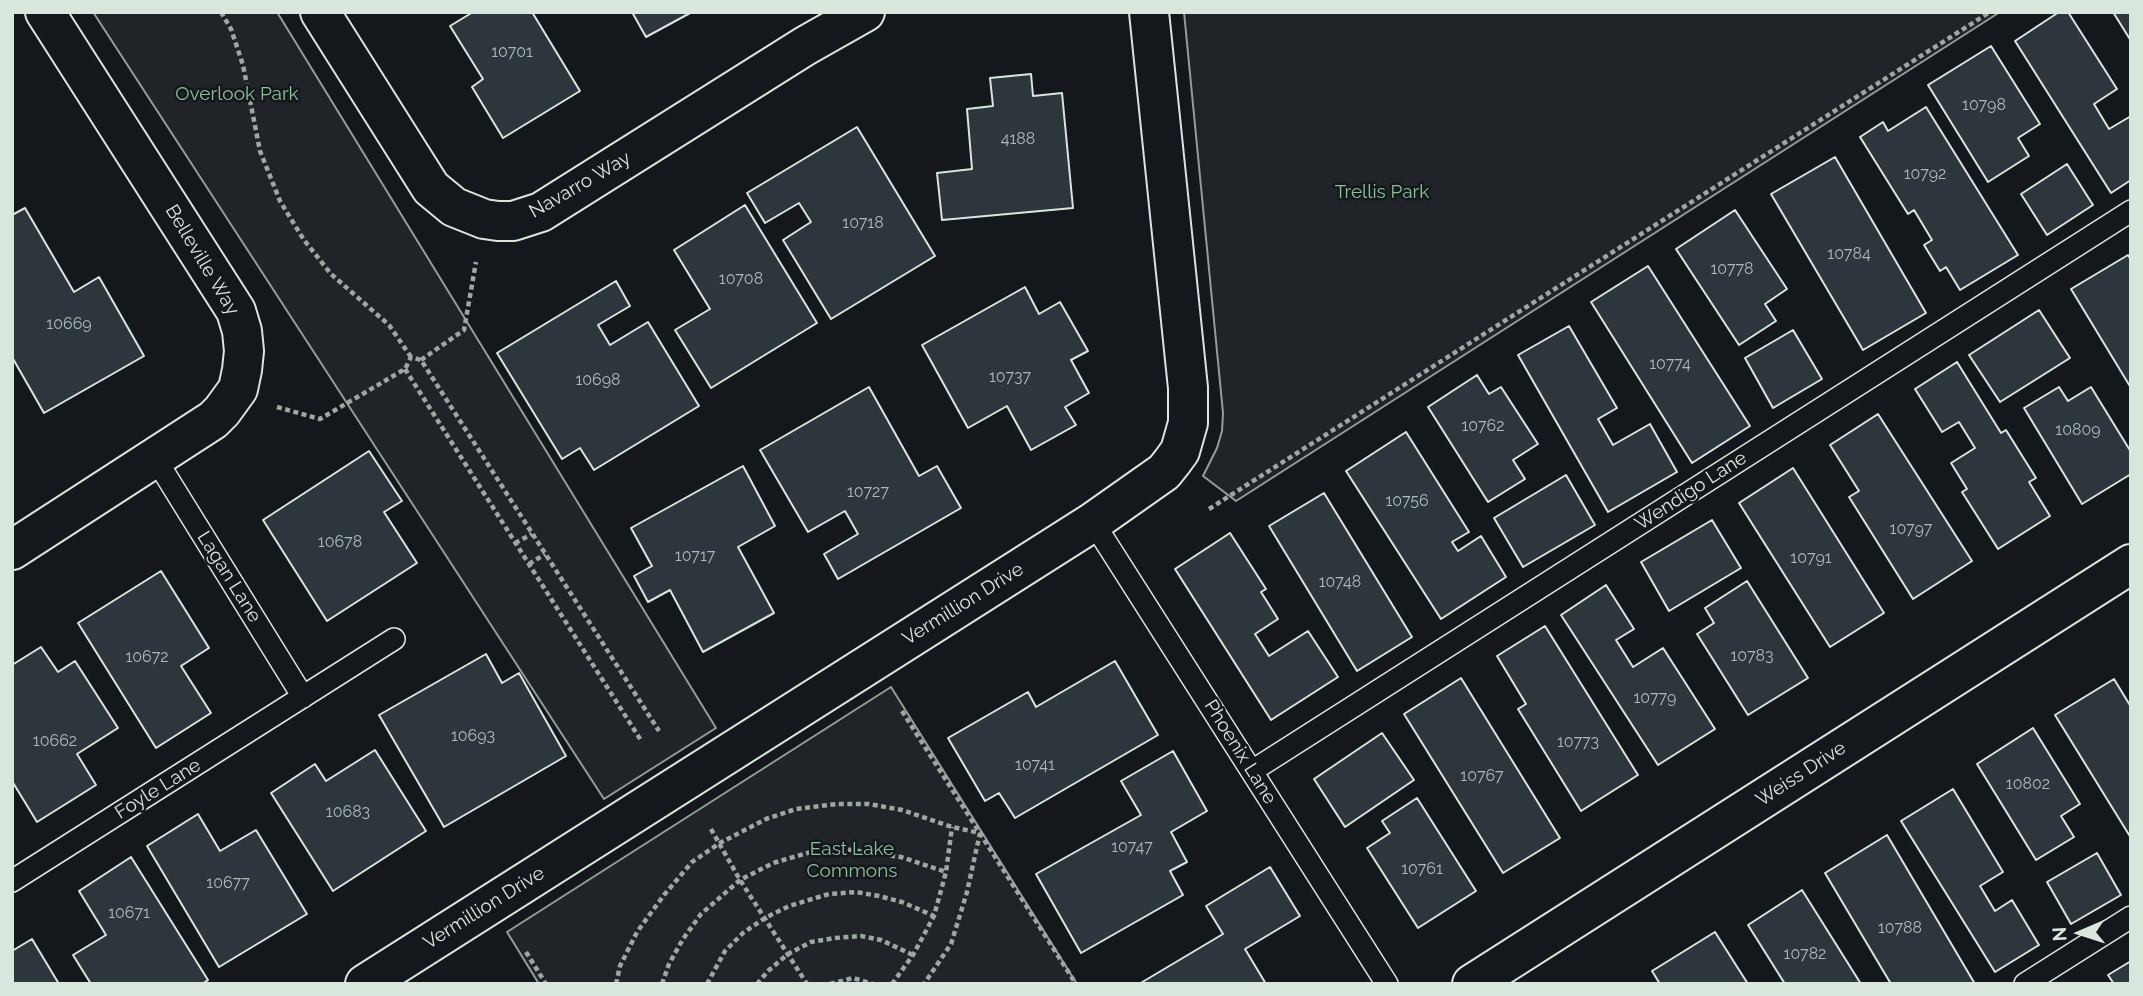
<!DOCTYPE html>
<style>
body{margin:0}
#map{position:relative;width:2143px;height:996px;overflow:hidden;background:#14181c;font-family:Raleway,sans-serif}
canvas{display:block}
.frame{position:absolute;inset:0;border:14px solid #d8e6dc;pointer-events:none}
.north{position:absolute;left:2045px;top:898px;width:70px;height:70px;-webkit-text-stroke:5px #14181c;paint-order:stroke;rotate:267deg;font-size:19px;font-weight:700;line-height:28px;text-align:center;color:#d8e6dc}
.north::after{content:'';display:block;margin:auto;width:24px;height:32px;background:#d8e6dc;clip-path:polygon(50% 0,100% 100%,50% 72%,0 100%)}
</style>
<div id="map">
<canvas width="2143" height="996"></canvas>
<div class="frame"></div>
<div class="north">N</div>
</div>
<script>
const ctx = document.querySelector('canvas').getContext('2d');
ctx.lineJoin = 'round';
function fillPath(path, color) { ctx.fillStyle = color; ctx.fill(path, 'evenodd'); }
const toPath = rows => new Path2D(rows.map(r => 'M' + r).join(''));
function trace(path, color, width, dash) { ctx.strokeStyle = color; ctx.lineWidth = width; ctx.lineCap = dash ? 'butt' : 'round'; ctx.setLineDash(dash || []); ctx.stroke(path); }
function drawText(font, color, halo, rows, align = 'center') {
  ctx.font = font + ' Raleway,sans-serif'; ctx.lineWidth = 5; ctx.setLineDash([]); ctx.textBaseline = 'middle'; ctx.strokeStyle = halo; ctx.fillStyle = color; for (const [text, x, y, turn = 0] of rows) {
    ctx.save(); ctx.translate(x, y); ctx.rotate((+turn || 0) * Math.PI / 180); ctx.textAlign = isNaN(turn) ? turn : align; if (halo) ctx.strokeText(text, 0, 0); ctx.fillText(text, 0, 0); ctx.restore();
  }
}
const green = toPath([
 [93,12,277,12,716,728,604,799,93,12],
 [1184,12,2000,12,1236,501,1203,476,1217,448,1222,431,1223,413,1184,12],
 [891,687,1077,984,539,984,507,932,891,687]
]);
fillPath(green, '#202428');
trace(green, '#939e99', 2);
const building = toPath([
 [473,12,532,12,580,91,503,138,472,87,483,79,450,26,473,12],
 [632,12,692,12,646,37,632,12],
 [2059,12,2068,12,2117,89,2094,104,2109,129,2131,116,2131,180,2111,193,2015,41,2059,12],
 [2113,12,2131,12,2131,41,2113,12],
 [1991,46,2040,124,2018,138,2029,156,1988,182,1928,85,1991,46],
 [1031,74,1033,96,1062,93,1073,208,942,220,937,173,972,169,967,109,993,106,990,78,1031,74],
 [1926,107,2018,255,1960,290,1946,267,1940,271,1924,245,1932,240,1914,210,1908,214,1860,137,1883,122,1888,131,1926,107],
 [857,127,935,256,831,319,783,240,811,222,799,203,765,223,747,193,857,127],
 [1835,157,1926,313,1863,350,1771,194,1835,157],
 [2067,164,2093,205,2047,235,2021,194,2067,164],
 [745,205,817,323,711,388,675,330,710,309,674,250,745,205],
 [25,208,74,292,99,277,144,356,44,413,12,357,12,215,25,208],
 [1735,210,1787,289,1765,304,1776,321,1739,345,1676,249,1735,210],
 [2128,255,2131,260,2131,388,2071,289,2128,255],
 [1648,266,1750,426,1692,463,1591,302,1648,266],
 [616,281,630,306,598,325,610,345,648,322,699,406,594,470,580,448,562,459,497,353,616,281],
 [1025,287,1039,314,1060,302,1088,351,1071,360,1089,393,1065,407,1076,425,1031,450,1007,406,968,428,922,345,1025,287],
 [2039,310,2070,358,2000,402,1969,355,2039,310],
 [1569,326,1617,408,1598,419,1613,445,1650,424,1677,472,1608,512,1518,355,1569,326],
 [1793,330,1822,379,1773,408,1745,358,1793,330],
 [1957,362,2001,433,2006,430,2036,478,2029,482,2050,516,1998,549,1962,492,1967,489,1951,463,1975,448,1959,422,1942,432,1915,389,1957,362],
 [1477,375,1489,394,1501,387,1538,444,1513,460,1525,479,1488,502,1428,407,1477,375],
 [869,387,919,476,937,466,961,508,838,579,824,554,858,534,845,511,808,532,760,450,869,387],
 [2059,387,2068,401,2091,387,2131,452,2131,474,2082,504,2024,408,2059,387],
 [1878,414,1972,561,1913,599,1849,497,1859,491,1830,445,1878,414],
 [1406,432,1469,532,1452,542,1458,551,1481,536,1506,577,1441,619,1346,471,1406,432],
 [369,451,402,501,384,512,417,563,327,621,263,520,369,451],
 [743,466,775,526,738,547,774,613,703,652,670,590,648,602,634,576,652,566,631,528,743,466],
 [1793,468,1884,613,1830,647,1739,503,1793,468],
 [1566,475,1595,525,1523,567,1494,518,1566,475],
 [1324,493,1412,637,1357,671,1269,526,1324,493],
 [1712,520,1741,568,1669,611,1641,562,1712,520],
 [1230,533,1266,589,1261,592,1278,619,1255,634,1269,656,1308,631,1338,677,1271,720,1175,569,1230,533],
 [161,571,209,648,181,666,211,713,156,748,78,623,161,571],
 [1747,581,1808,678,1748,715,1697,634,1714,623,1705,608,1747,581],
 [1606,585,1634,629,1616,640,1633,667,1663,648,1715,729,1658,765,1561,615,1606,585],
 [1545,626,1638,775,1581,811,1518,709,1526,704,1497,656,1545,626],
 [41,647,58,672,75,661,118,728,77,754,96,785,37,822,12,781,12,665,41,647],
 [486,654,502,683,519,673,566,756,444,827,379,715,486,654],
 [1115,661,1158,735,1015,818,999,793,985,801,948,738,1028,692,1036,707,1115,661],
 [1461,678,1560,838,1503,873,1404,714,1461,678],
 [2114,679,2131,707,2131,838,2055,715,2114,679],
 [2033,728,2080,804,2061,816,2074,837,2036,860,1977,764,2033,728],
 [1382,733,1414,780,1345,827,1314,779,1382,733],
 [375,750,426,831,333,891,271,793,315,764,326,781,375,750],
 [1173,751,1207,811,1171,832,1187,862,1170,871,1183,895,1081,953,1036,874,1141,815,1121,781,1173,751],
 [1953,789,2003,872,1980,886,1995,911,2012,900,2039,945,1995,972,1901,821,1953,789],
 [1417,798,1476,891,1418,928,1367,848,1390,833,1382,821,1417,798],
 [198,814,220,851,256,830,307,914,219,967,147,846,198,814],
 [1887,835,1975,984,1891,984,1825,873,1887,835],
 [2097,853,2121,895,2071,924,2047,882,2097,853],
 [131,857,208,980,202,984,91,984,73,955,106,935,79,891,131,857],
 [1270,867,1300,916,1245,949,1266,984,1139,984,1223,934,1206,906,1270,867],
 [1802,890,1861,984,1785,984,1748,925,1802,890],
 [1715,932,1748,984,1660,984,1652,971,1715,932],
 [32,939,59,984,12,984,12,951,32,939],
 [2131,961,2131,984,2114,984,2108,975,2131,961]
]);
fillPath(building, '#2c363c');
trace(building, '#d8e6dc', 2);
const service = toPath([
 [155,458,303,697],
 [1093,522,1387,984],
 [1252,771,2131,211],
 [12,881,394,639],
 [2025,984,2131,917]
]);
const minor = toPath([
 [320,12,431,188,454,207,484,219,498,221,513,221,541,212,805,46,865,12],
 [12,550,213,420,222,411,238,389,242,370,244,351,242,331,236,311,45,12],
 [365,984,1093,522,1164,472,1172,462,1180,451,1188,423,1188,388,1149,12],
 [1472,984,2131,564]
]);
trace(service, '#d8e6dc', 24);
trace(minor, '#d8e6dc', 42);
trace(toPath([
 [221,12,231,29,243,65,260,151,280,201,304,240,331,274,389,325,411,357],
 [421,360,464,330,476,262],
 [405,369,642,742],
 [277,407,320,419,405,369,411,357,421,360,659,731],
 [1209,509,1990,12],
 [515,543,532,534],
 [529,564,545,554],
 [902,711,1076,984],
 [711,829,740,880,807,984],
 [526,952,546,984],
 [616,984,620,966,637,932,664,895,692,862,720,843,766,819,796,809,837,804,869,804,902,810,952,827,980,833,967,892,951,944,924,984],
 [662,984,669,964,683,939,701,914,740,880,773,863,811,852,837,848,901,857,946,872],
 [707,984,725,951,743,933,765,918,789,906,829,894,856,892,879,896,902,902,934,916],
 [757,984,768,971,788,954,811,942,835,938,861,936,881,940,913,955],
 [830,984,853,978,873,984],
 [892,984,913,955,934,916,946,872,952,827]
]), '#9da8a2', 4.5, [5, 3.5]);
trace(service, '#14181c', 21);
trace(minor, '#14181c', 38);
drawText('16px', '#adbab4', null, [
 ["10701",512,52],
 ["10798",1984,105],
 ["4188",1018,139],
 ["10792",1925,174],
 ["10718",863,223],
 ["10784",1849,254],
 ["10778",1732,269],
 ["10708",741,279],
 ["10669",69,324],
 ["10774",1670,364],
 ["10737",1010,377],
 ["10698",598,380],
 ["10762",1483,426],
 ["10809",2078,430],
 ["10727",868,492],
 ["10756",1407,501],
 ["10797",1911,529],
 ["10678",340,542],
 ["10717",695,556],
 ["10791",1811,558],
 ["10748",1340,582],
 ["10783",1752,656],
 ["10672",147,657],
 ["10779",1655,698],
 ["10693",473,736],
 ["10662",55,741],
 ["10773",1578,742],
 ["10741",1035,765],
 ["10767",1482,776],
 ["10802",2028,784],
 ["10683",348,812],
 ["10747",1132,847],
 ["10761",1422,869],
 ["10677",228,883],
 ["10671",129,913],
 ["10788",1900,928],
 ["10782",1805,954]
]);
drawText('19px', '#8ac095', '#14181c', [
 ["Overlook Park",237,94],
 ["Trellis Park",1382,192],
 ["East Lake",852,849],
 ["Commons",852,871]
]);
drawText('19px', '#d8e6dc', '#14181c', [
 ["Navarro Way",580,185,-30],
 ["Belleville Way",202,260,59],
 ["Wendigo Lane",1691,491,-33],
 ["Lagan Lane",229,577,58],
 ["Vermillion Drive",963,604,-32],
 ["Phoenix Lane",1240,752,58],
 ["Weiss Drive",1801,774,-33],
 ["Foyle Lane",158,789,-32],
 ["Vermillion Drive",484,908,-32]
]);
</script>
